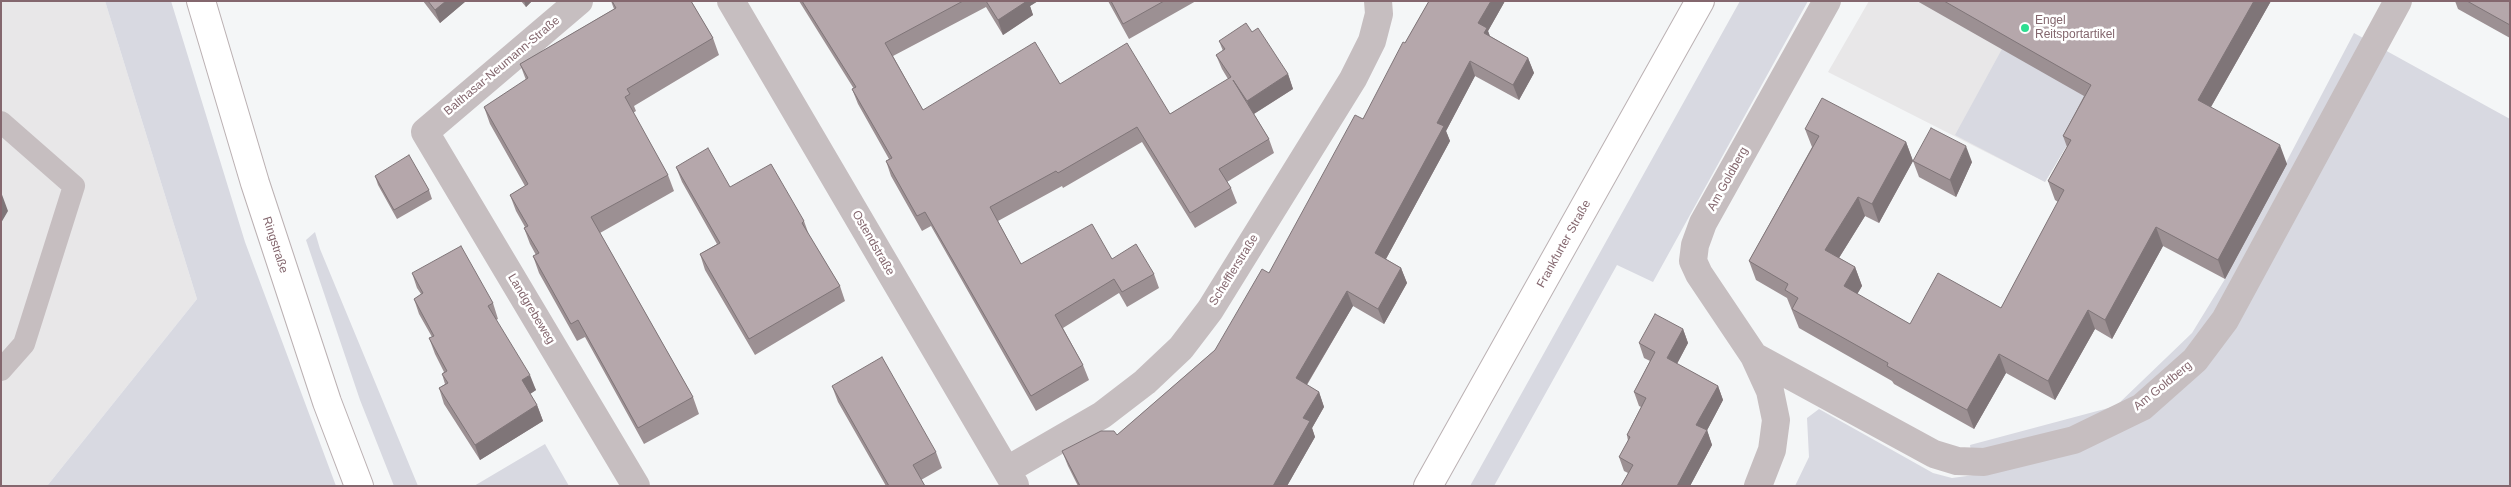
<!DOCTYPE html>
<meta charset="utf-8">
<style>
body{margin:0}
#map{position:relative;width:2511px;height:487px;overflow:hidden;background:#f4f6f7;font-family:Helvetica,sans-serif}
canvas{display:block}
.frame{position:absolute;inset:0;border:2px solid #84676e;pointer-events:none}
</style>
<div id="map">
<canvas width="2511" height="487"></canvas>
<div class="frame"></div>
</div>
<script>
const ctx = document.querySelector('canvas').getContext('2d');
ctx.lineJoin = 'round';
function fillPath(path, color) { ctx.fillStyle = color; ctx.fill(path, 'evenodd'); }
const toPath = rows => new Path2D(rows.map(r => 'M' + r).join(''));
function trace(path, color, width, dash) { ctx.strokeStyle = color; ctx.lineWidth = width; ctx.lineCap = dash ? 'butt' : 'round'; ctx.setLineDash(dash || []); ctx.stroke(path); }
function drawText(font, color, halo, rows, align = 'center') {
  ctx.font = font + ' Helvetica,sans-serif'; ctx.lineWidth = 5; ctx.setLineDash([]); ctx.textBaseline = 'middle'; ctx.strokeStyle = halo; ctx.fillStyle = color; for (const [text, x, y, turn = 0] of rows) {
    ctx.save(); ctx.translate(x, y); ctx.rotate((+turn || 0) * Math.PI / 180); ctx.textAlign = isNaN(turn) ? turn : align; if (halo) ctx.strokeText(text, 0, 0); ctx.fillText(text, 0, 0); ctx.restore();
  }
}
fillPath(toPath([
 [1,1,105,1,197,299,47,486,1,486],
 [1869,1,2154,1,2045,182,1828,72]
]), '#e8e7e8');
fillPath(toPath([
 [105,1,171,1,245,242,336,486,47,486,197,299],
 [1740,1,1808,1,1653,282,1617,265,1494,486,1470,486],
 [2354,33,2510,119,2510,486,1795,486,1809,457,1807,418,1819,409,1933,473,1952,478,1974,475,1970,445,2116,406,2192,333,2225,279],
 [2002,49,2094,100,2045,182,1955,135],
 [315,232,320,249,418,486,394,486,360,400,306,240],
 [545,444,569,486,474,486]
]), '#d8d9e1');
const secondary = toPath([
 [201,1,255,183,327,402,359,486],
 [1428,486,1700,1]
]);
trace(secondary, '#bbb1b3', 30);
trace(toPath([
 [1,122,74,186,24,344,1,370]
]), '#c6bec0', 22);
trace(toPath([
 [579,1,425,132,636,486],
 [731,1,1015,485],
 [1754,356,1934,454,1957,461,1984,462,2074,440,2142,407,2195,360,2225,320,2398,1],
 [1007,470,1102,415,1145,382,1181,348,1210,310,1353,79,1372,41,1379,14,1378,1],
 [1758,486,1772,450,1776,420,1770,391,1754,356,1699,274,1693,261,1695,245,1703,223,1827,1]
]), '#c6bec0', 28);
trace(secondary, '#fff', 28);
fillPath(toPath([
 [423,1,466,1,440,23],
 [521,1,532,1,526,7],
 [611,1,691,1,713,38,719,55,634,106,636,111,633,113,668,175,674,191,600,233,693,397,699,414,644,444,585,337,577,341,539,273,533,256,536,255,530,244,524,228,525,227,516,211,510,195,525,186,490,124,484,107,526,80,520,64,614,9],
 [799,1,1038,1,1030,6,1033,15,1003,35,986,7,893,56,923,110,1060,84,1170,114,1228,79,1222,69,1216,55,1223,51,1219,41,1252,32,1288,74,1293,89,1254,114,1269,139,1274,153,1227,182,1231,188,1237,203,1195,228,1142,142,1063,188,1062,186,998,221,1021,264,1112,259,1154,274,1159,288,1127,307,1119,293,1063,328,1083,365,1089,380,1036,411,931,226,922,231,891,176,886,161,889,159,858,104,852,89,854,89],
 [1108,1,1196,1,1129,39],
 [1429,1,1505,1,1488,31,1490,36,1528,58,1534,73,1519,100,1475,76,1446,131,1450,141,1386,259,1401,268,1407,283,1384,324,1353,306,1307,385,1319,392,1324,407,1312,428,1315,437,1287,486,1078,486,1068,466,1062,451,1117,435,1215,350,1269,273,1363,119,1405,43],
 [1917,1,2271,1,2211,107,2287,164,2225,279,2163,246,2112,339,2095,329,2055,400,2006,373,1974,429,1894,384,1892,381,1799,328,1787,298,1756,280,1749,261,1812,147,1805,129,1906,142,1913,161,1879,223,1865,216,1839,258,1855,267,1862,286,1857,294,1910,324,2001,308,2058,202,2055,200,2048,181,2067,147,2063,136,2084,96],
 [2455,1,2510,1,2510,38,2458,9],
 [1913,161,1972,162,1956,197,1919,177],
 [676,167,730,187,804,221,809,235,840,286,845,301,755,355,705,270,700,254,717,244,682,182],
 [375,176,429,190,432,199,397,219,378,185],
 [412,273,493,303,498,319,496,320,536,390,530,394,537,405,543,421,480,460,444,404,439,388,445,384,442,374,444,372,435,354,429,338,432,337,419,314,414,299,421,294,417,288],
 [1683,329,1688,343,1677,364,1718,386,1723,400,1707,430,1712,445,1690,486,1621,486,1628,473,1624,471,1619,457,1628,441,1627,435,1641,407,1639,406,1634,392,1650,361,1644,358,1639,343],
 [832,386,936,452,942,468,921,480,925,486,886,486,838,402]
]), '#9c9093');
fillPath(toPath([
 [446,1,466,1,440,23,435,10],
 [524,1,532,1,526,7],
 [1026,1,1038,1,1030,6,1033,15,1003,35,998,20],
 [1491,1,1505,1,1488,31,1492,43,1489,48,1478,23],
 [2254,1,2271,1,2204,119,2198,100],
 [1528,58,1534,73,1519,100,1513,85],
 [1470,61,1475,76,1446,131,1450,141,1381,268,1375,253,1437,123],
 [1288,74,1293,89,1252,115,1247,101],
 [1906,142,1913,161,1879,223,1872,204],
 [2280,145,2287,164,2225,279,2218,260],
 [1966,146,1972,162,1956,197,1950,180],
 [1,192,8,211,1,223],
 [1858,197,1865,216,1832,269,1825,250],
 [2156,227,2163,246,2112,339,2105,320],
 [1855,267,1862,286,1851,305,1844,286],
 [1401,268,1407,283,1384,324,1378,309],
 [1347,291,1353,306,1301,394,1296,378],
 [2088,310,2095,329,2055,400,2048,381],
 [1683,329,1688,343,1672,373,1667,358],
 [1999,354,2006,373,1974,429,1967,410],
 [530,375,536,390,527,396,522,380],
 [1718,386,1723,400,1702,440,1696,425],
 [1319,392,1324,407,1312,428,1315,437,1287,486,1273,486,1303,418],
 [537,405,543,421,480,460,475,445],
 [1707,430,1712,445,1690,486,1677,486]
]), '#7f7578');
const building = toPath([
 [428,1,446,1,435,10,428,1],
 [612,1,691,1,713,38,627,89,630,94,625,97,668,175,591,217,693,397,638,428,578,320,571,324,533,256,539,253,524,228,528,226,510,195,528,184,484,107,528,78,520,64,616,8,612,1],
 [802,1,963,1,885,43,923,110,1035,42,1060,84,1127,43,1170,114,1231,77,1216,55,1225,49,1219,41,1246,23,1252,32,1258,28,1288,74,1247,101,1233,80,1269,139,1219,169,1231,188,1190,213,1137,127,1058,173,1056,171,990,207,1021,264,1092,224,1112,259,1136,244,1154,274,1122,292,1114,279,1055,315,1083,365,1031,396,925,212,917,216,886,161,892,158,852,89,856,87,802,1],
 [986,1,1027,1,998,20,986,1],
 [1111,1,1164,1,1123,24,1111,1],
 [1429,1,1491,1,1478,23,1487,28,1484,33,1528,58,1513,85,1470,61,1437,123,1444,126,1375,253,1401,268,1378,309,1347,291,1296,378,1319,392,1303,418,1310,421,1273,486,1080,486,1062,451,1101,431,1114,431,1117,435,1215,350,1262,269,1269,273,1355,115,1363,119,1403,42,1405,43,1429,1],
 [1944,1,2254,1,2198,100,2280,145,2218,260,2156,227,2105,320,2088,310,2048,381,1999,354,1967,410,1887,366,1888,363,1792,309,1798,298,1785,290,1788,284,1749,261,1819,136,1805,129,1822,98,1906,142,1872,204,1858,197,1825,250,1855,267,1844,286,1910,324,1938,273,2001,308,2064,190,2048,181,2071,140,2063,136,2091,85,1944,1],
 [2467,1,2510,1,2510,25,2467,1],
 [1931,128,1966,146,1950,180,1913,161,1931,128],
 [708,148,730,187,771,164,804,221,802,223,840,286,749,339,700,254,720,243,676,167,708,148],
 [409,155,429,190,394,210,375,176,409,155],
 [461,246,493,303,488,306,530,375,522,380,537,405,475,445,439,388,448,383,442,374,447,371,429,338,434,336,414,299,423,293,412,273,461,246],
 [1655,314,1683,329,1667,358,1718,386,1696,425,1707,430,1677,486,1621,486,1633,465,1619,457,1630,437,1627,435,1646,398,1634,392,1655,352,1639,343,1655,314],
 [882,357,936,452,913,465,925,486,889,486,832,386,882,357]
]);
fillPath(building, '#b5a7ab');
trace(building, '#7f7578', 1);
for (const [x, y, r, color] of [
 [2025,28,5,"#2dde91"]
]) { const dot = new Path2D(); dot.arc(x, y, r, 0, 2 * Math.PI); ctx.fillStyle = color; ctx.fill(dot); trace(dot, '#fff', 2); }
drawText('12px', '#84676e', '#fff', [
 ["Engel",2035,21],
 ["Reitsportartikel",2035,35]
], 'left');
drawText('12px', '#84676e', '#fff', [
 ["Balthasar-Neumann-Straße",502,66,-40],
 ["Am Goldberg",1728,179,-61],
 ["Ostendstraße",873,243,60],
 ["Frankfurter Straße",1564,244,-61],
 ["Ringstraße",275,245,72],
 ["Schefflerstraße",1234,270,-58],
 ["Landgrebeweg",531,309,59],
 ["Am Goldberg",2163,386,-39]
]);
</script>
